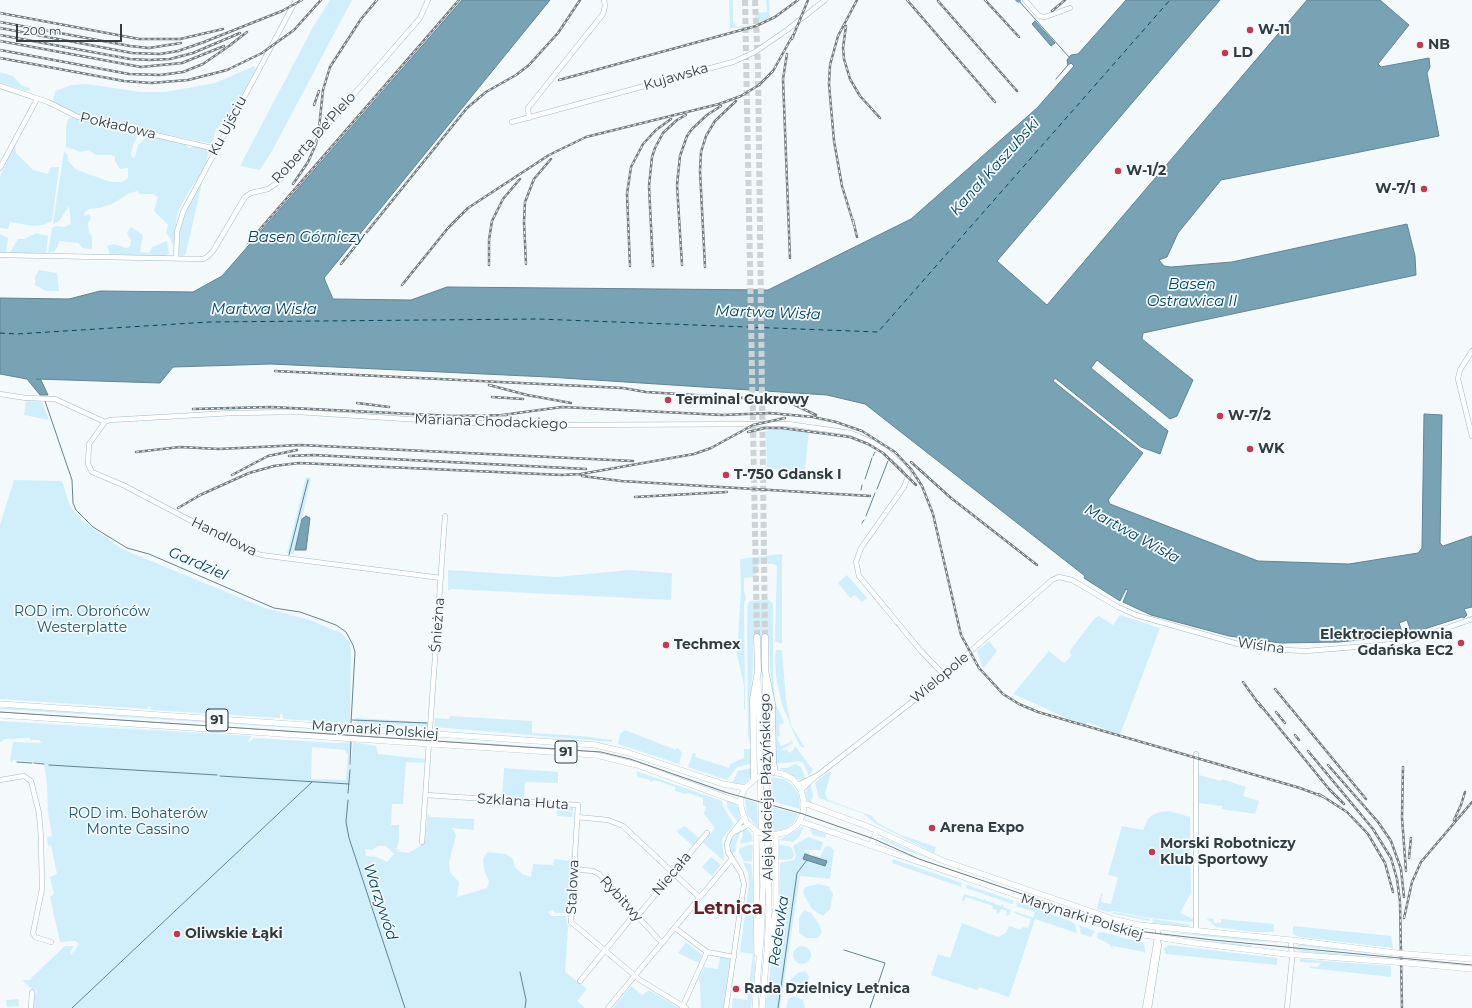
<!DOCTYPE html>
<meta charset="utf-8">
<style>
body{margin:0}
#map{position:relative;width:1472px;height:1008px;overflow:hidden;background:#f4f9fc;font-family:Montserrat,sans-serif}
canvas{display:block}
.scale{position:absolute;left:16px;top:24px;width:106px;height:18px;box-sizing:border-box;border:2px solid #323d42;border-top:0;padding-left:5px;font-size:12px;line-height:14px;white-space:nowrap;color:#323d42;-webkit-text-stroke:3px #f4f9fc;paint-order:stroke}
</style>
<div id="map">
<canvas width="1472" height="1008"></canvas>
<div class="scale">200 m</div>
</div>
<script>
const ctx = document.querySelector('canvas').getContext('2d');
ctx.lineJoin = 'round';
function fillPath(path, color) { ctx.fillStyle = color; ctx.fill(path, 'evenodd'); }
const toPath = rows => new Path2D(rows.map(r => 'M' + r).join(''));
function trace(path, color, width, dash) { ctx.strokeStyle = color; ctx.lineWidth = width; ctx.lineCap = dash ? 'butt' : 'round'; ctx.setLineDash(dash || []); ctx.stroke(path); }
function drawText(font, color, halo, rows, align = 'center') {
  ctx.font = font + ' Montserrat,sans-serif'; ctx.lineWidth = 3.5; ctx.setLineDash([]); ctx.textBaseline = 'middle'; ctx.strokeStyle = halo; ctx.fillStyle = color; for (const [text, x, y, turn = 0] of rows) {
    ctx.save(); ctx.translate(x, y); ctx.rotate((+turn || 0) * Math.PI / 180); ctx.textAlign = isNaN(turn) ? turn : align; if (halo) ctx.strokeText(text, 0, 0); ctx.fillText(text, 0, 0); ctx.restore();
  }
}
fillPath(toPath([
 [330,0,352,0,272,151,260,170,240,166,313,27],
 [729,0,733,0,733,22,737,27,752,24,755,20,755,13,767,12,766,0,769,0,770,18,740,28,730,28],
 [254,66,256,69,227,123,216,129,212,144,80,116,53,102,55,91,72,85,86,84,141,92,165,92,215,83],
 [0,72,13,76,21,85,30,88,30,90,25,91,0,83],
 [69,117,139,133,133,145,131,155,133,158,135,157,138,145,149,135,184,143,189,148,197,146,209,148,206,166,187,194,177,214,174,247,169,236,166,233,168,225,154,211,158,197,153,194,140,194,137,191,128,194,112,204,99,208,89,209,85,212,84,216,89,214,91,218,88,223,89,233,92,237,92,249,83,248,78,243,59,241,58,246,54,252,48,253,52,228,56,226,65,227,71,223,69,206,59,221,54,224,53,223,64,151,67,154,69,162,77,170,111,182,122,182,128,178,128,168,120,169,115,161,115,157,112,155,96,155,89,150,81,152,66,147,66,126],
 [15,144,16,153,33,170,48,174,51,167,59,167,52,221,43,225,33,226,10,222,8,229,0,228,0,176],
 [204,174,186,253,183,257,181,257,178,254,181,223],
 [131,227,143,235,140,252,149,253,152,247,167,241,169,254,164,257,110,254,107,246,114,244,126,248,130,247,131,240,127,233],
 [36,233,48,236,46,254,9,254,18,239,24,239],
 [0,234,8,238,6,253,0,252],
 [39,270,57,273,59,291,46,291,35,285,35,277],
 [26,401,42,402,49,420,24,415],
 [777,429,809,431,805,470,767,469,766,431],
 [306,477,311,478,294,554,287,553],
 [14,480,62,481,70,506,81,520,122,549,265,608,310,620,341,633,350,642,351,652,350,723,346,723,346,718,345,723,283,719,282,714,280,714,280,718,151,710,150,706,148,706,148,709,0,699,0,525],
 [782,554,782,644,775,641,777,566,773,564,760,563,756,568,756,577,744,578,744,590,746,598,744,604,745,686,745,709,744,710,744,686,737,654,741,591,740,559],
 [448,570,557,577,629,570,672,573,671,600,451,589,448,591],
 [847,575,867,598,862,602,855,595,850,598,838,583],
 [750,601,769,600,773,603,773,673,775,702,784,723,779,725,780,736,777,737,781,746,791,742,791,740,793,743,782,749,784,751,786,749,790,753,794,749,795,746,813,770,809,775,803,763,799,761,777,764,776,761,774,703,770,668,769,637,753,638,753,668,750,700,751,764,737,767,727,780,688,767,693,753,696,754,695,757,729,768,730,764,744,758,744,749,751,749,748,736,747,618,748,604],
 [1120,615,1160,628,1120,735,1087,722,1086,725,1069,719,1013,694,1049,651,1064,663,1072,655,1069,652,1094,619,1099,616,1113,625],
 [989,641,997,651,983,669,977,651],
 [776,650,782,650,786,700,791,725,805,748,801,747,796,738,782,705,776,676,775,659],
 [0,701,111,708,148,711,0,702],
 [0,708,28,708,419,736,0,709],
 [0,712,393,738,393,739,0,713],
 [450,716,532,721,532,733,581,736,612,740,612,742,434,727,435,718,449,719],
 [0,717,251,734,251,735,0,718],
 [356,718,429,722,429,727,355,724],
 [0,720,251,736,251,737],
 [0,721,251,737,248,742,249,742,254,738,337,743,351,742,349,764,351,764,353,742,376,746,378,754,426,759,427,763,406,762,403,804,392,804,391,825,399,825,399,841,397,848,395,848,400,850,396,851,408,853,419,847,424,842,428,814,431,817,474,819,474,830,452,828,456,835,449,862,450,872,459,882,457,897,487,888,489,882,484,869,483,859,487,852,506,854,513,859,515,867,522,874,531,877,533,864,553,865,554,859,570,861,568,899,570,899,569,913,555,913,553,910,548,911,551,916,566,916,568,928,565,972,587,989,577,1001,585,1008,34,1008,32,1007,33,998,37,991,33,990,22,980,29,980,65,946,74,946,70,953,71,955,79,944,75,941,60,942,50,897,54,894,50,877,57,874,51,845,48,846,47,837,52,836,48,812,47,783,44,763,13,760,12,763,10,760,13,742,42,743,39,740,30,740,30,738,4,739,3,741,0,742],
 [312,747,345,750,346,753,348,754,346,780,311,779],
 [378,846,386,846,394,854,387,862,377,857,366,856,365,849,372,850],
 [625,730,676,750,677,748,679,749,682,753,679,764,618,744,620,734],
 [440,731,590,741,611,744,439,732],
 [438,740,581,750,608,754,631,760,725,792,725,794,631,761,604,754],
 [795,764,801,767,806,779,799,780,779,768,787,768],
 [504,768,558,772,558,783,525,782,524,799,502,798],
 [752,768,751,776,745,783,739,785,732,784,738,771],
 [636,771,722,801,724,808,734,824,722,839,724,861,703,843,715,828,704,814,706,807,703,805,703,798,688,793,685,794,675,791,675,787,655,780,650,782,650,780,638,777],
 [829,771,831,773,825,793,828,800,872,816,878,823,901,835,936,847,934,853,876,824,864,814,819,798,815,783],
 [1199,775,1221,781,1222,779,1246,787,1243,796,1259,801,1255,814,1222,809,1222,806,1199,803],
 [771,777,784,779,791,784,799,795,800,809,772,801],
 [810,784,813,795,811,804,807,800,805,793],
 [727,799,734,802,738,807,740,817,738,823,727,807],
 [745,799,757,803,758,828,747,815],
 [560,807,573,808,573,811,565,811,573,812,572,817,557,816,557,810,560,810],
 [772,807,798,814,794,822,787,828,773,832],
 [1169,811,1190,817,1191,893,1180,913,1193,919,1193,922,1150,918,1114,911,1108,912,1097,909,1101,894,1103,893,1101,901,1104,903,1111,904,1113,896,1118,877,1108,875,1122,826,1143,830,1148,819,1152,815,1159,812],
 [685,826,699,838,693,846,676,831],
 [804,826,799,837,793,842,779,840],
 [810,827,826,834,825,838,813,835,810,830],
 [742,829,748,830,751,833,753,841,740,844,743,834],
 [739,831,740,834,735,846,736,851,731,855,730,841],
 [808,837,823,842,821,850,803,850,810,852,809,855,805,854,827,861,813,856,814,852,814,855,820,857,825,847,829,846,834,850,830,879,800,876,780,1008,765,1008,778,914,780,863,794,860,796,856,793,846],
 [878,838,883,838,937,862,905,850],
 [778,844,791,847,794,855,792,859,779,860],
 [749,845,753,845,752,862,744,861,739,852,739,849],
 [711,857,721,865,712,876,702,867],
 [894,857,897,857,961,880],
 [893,859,962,883,961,887,892,863],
 [743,862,751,864,753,881,755,971,751,1008,732,1008,733,998,747,1000,753,954,740,952,749,884,748,873],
 [818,884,828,886,833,894,830,909,823,916,812,909,803,893,805,887],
 [967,885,1014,901,1012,904,966,888],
 [964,894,974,897,976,895,975,897,983,900,985,898,985,900,992,903,994,901,994,904,1001,906,1004,904,1003,907,1011,910,1010,914,1006,916,1007,911,1001,909,999,914,996,913,997,910,992,909,993,906,966,897,963,902,962,900],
 [1018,902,1070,921,1075,924,1077,933,1035,919,1009,997,979,987,977,990,931,975,938,954,950,958,962,923,998,937,1006,933,1009,926,1021,930,1023,927,1028,928,1031,919,1014,913,1014,911,1033,918,1035,912,1016,906],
 [804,910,811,913,819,924,822,932,818,938,806,938,799,933,799,918],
 [1114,912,1150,919,1150,921,1110,913],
 [1206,918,1214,919,1214,923,1221,923,1221,919,1274,924,1274,932,1254,932,1216,927],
 [1153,919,1192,925,1188,927,1152,924],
 [1079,925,1095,931,1092,936,1091,937,1081,934],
 [1293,926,1391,936,1393,948,1299,937,1293,934],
 [1102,932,1144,943,1145,950,1145,955,1144,952,1113,946,1112,949,1109,944,1097,938,1098,933],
 [1162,932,1219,935,1277,940,1277,942,1252,941],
 [1178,938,1251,945,1251,947,1225,945],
 [686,942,702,955,699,963,678,953],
 [1299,944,1395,955,1395,956,1296,946],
 [1169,945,1277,958,1277,965,1165,954,1165,950,1163,949],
 '793 955a9 9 0 1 1 18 0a9 9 0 1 1-18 0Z',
 [1296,949,1395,959,1395,960,1300,952],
 [720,957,730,959,723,1008,701,1008,700,982,698,981,704,967,718,969],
 [1300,959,1391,966,1391,977,1309,968,1311,966,1317,967,1321,963,1300,962],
 [805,971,809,976,807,985,804,990,799,991,791,985,790,980,798,973],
 [631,986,642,995,649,990,679,1008,613,1008],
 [793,996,803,1000,805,1008,786,1008,788,999],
 [18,999,19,1006,7,1007,6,1000]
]), '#d1effb');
const water = toPath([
 [462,0,550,0,324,278,333,299,411,300,447,287,768,290,911,219,1037,108,1074,66,1071,63,1068,65,1067,60,1071,55,1078,54,1126,0,1220,0,997,261,1047,305,1307,0,1380,0,1409,25,1378,64,1381,67,1429,58,1430,67,1427,73,1439,136,1221,180,1178,233,1167,257,1159,260,1164,266,1171,267,1232,262,1407,224,1415,256,1416,275,1143,333,1142,339,1193,380,1177,416,1170,419,1097,360,1091,368,1168,431,1160,454,1141,447,1055,378,1053,381,1143,453,1108,500,1110,504,1258,561,1349,564,1418,553,1422,548,1424,414,1442,415,1440,543,1443,546,1472,536,1472,607,1464,609,1467,615,1464,618,1462,617,1415,632,1411,632,1407,620,1399,623,1403,634,1399,636,1339,642,1280,643,1229,636,1151,615,1123,602,1128,590,1126,589,1120,601,1084,578,1085,576,865,404,827,395,548,377,271,364,173,367,160,383,36,379,41,380,48,395,40,395,27,379,0,374,0,298,69,299,100,291,193,292,222,276,462,0],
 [1035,21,1055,43,1051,46,1032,24,1035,21],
 [306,516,310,518,306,550,295,550,302,519,306,516],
 [805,854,827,861,825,866,803,859,805,854]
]);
fillPath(water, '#77a3b5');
trace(water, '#628492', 1);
trace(toPath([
 [1019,1,1069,57],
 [1056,79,1068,65],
 [45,401,72,480,73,503,76,510,93,527,127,548,149,554,274,608,300,612,317,618,336,625,346,632,353,645,355,652,351,723],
 [873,456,875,452],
 [865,479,872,458],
 [877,489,888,461],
 [861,490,862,485],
 [866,516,875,493],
 [862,523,864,520],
 [289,555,308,480],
 [352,720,427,723],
 [17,762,32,763],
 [34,763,44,764],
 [350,764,351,742],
 [49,765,217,775],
 [220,776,349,784],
 [348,793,350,770],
 [348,800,346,822,349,838,405,1008],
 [844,950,885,963,870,1008],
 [520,972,526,1000,525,1008],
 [72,1008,312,782],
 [778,1008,797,873,807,860]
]), '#628492', 1);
trace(toPath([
 [1017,0,1019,1]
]), '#77a3b5', 3.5);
trace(toPath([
 [0,333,17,334,209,322,538,319,878,332,1170,0]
]), '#04465a', 1, [5, 4]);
trace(toPath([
 [745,0,757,637],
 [755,0,758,66,765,637]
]), '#cdd3d7', 6, [6, 3]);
const minor = toPath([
 [1025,0,1039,16,1045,17,1070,8],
 [0,86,48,102,78,117,216,149],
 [529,118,528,108,603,14,605,6,604,0],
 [512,122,733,62,755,52,787,30,825,0],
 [0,168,37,99],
 [0,255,203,259,207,257,213,251,245,197,251,193,268,189,277,183,420,18,428,0],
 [176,258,177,232,183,212,296,0],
 [1472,351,1460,370,1458,379,1472,436],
 [0,394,26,398,55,399,105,422],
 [441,578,261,555,247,550,123,485,92,472,88,464,89,444,105,422,110,420,232,413,298,412,452,422,544,425,788,424,851,433,872,442,886,451,903,466,909,474,904,487,861,548,856,562,859,576,921,651,944,675],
 [0,780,24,776,31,781,39,813,41,838,42,889,33,933,35,937,51,942],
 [798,785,818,775,917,698,1052,580,1059,577,1072,580,1118,607,1136,615,1245,646,1264,649,1306,651,1392,644,1409,641,1472,619],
 [801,790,815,777],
 [426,795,578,805,571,922,640,980,686,1008],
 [577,817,608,820,623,826,699,897],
 [734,832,748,825],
 [422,842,445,516],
 [574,869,593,871,599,874,662,943],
 [675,928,707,952,734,957],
 [1196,929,1196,754],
 [580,981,633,916,640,913,707,833],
 [31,1008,32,992],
 [608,1008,731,860],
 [682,1008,707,952],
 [726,1008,744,884,741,873,728,852,727,844,730,836,744,818],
 [1145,1008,1159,927],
 [1149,1008,1159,945,1157,938],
 [1287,1008,1292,959,1291,940]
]);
const major = toPath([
 [0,704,595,745,626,752,723,784,745,788],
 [0,715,596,755,637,765,741,803],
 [771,772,783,774,793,779,801,790,804,803,803,814,797,825,787,832,774,835],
 [757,777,745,788,741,797,741,807,746,822,758,832],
 [804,803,869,827,941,860,1116,920,1139,925,1291,940,1395,953],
 [799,821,1125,932,1195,943,1286,954,1395,962],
 [756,831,757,953],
 [871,846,877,831],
 [770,948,776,907,776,835],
 [1406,954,1472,959],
 [1407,963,1472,969],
 [755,1008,761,937,763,886,758,681],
 [762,1008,767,952,769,911,765,679]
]);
const highway = toPath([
 [765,637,765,670,772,703,773,762,775,772],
 [754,778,753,699,758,671,757,637]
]);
trace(minor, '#a0bbc6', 5.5);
trace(major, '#a0bbc6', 6);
trace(highway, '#a0bbc6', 7);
trace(minor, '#fff', 4.5);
trace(major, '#fff', 5.5);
trace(highway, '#fff', 6);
trace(toPath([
 [0,712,601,752,630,759,728,793,803,814,874,839,919,859,1128,930,1213,940,1472,965]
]), '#747d82', 1);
const rail = toPath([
 [907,0,995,102],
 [985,0,1019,37],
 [938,1,1017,91],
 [1052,11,1065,0],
 [0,13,139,39,180,39,223,29],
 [0,22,130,46,149,48,181,43],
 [846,26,843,48,844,59,850,79,860,96,880,118],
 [0,28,132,53,160,54,178,51,204,42,282,11,302,0],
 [0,35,130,59,150,60,170,59,193,53,240,33],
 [792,39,808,0],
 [0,41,141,67,182,63,224,46],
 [0,50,129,74,160,75,183,72,203,64,229,46,247,32],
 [787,54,783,79,790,258],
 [0,58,124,81,151,83,188,80,227,70,262,53,294,30,321,0],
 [559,80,756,26,775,17,798,0],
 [314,105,319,91],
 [293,184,308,162,316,144,319,128,323,90,330,67,361,19,377,0],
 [853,220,857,237],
 [854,225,842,186,834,141,829,84,830,65,838,36,857,0],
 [248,243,459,0],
 [341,264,467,108,486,92,516,75,529,65,558,33,580,0],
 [526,264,524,222,525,202,534,179,551,159],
 [489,265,489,240,492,221,503,199,520,179],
 [682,265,677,185,680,156,687,136,692,129,707,115,721,106],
 [630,266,627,194,631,167,643,144,656,130,671,119],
 [653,266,649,186,652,157,655,148,663,133,677,120,686,115],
 [705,267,700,171,701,152,706,136,715,121,736,101],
 [402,285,448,228,468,208,549,155,586,137,719,104,741,96,759,85,773,71,793,35],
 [275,371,623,388,646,392,776,400],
 [489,385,527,395,571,403],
 [492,397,523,399],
 [771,399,793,404,816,415],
 [357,403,389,407],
 [193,409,271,407,453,416,507,415],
 [502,415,562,407,723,415,770,413,813,417,836,422,862,431,895,452,911,469,922,486,933,514,961,635,979,668,1003,694,1019,704,1038,712,1300,788,1324,797],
 [748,432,765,428,782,428,850,437,868,444,883,453,916,485],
 [136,452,180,447,219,449,300,445,633,461],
 [289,456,313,455,586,469],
 [911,462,951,498,1037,565],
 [232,475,268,456,297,450],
 [582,476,621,481,870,496],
 [198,496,249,473,274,466,299,463,562,475,581,474,694,454,711,448,753,425,785,418],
 [635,497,727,492],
 [178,508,202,494],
 [1243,682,1261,707],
 [1275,689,1366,799],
 [1258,702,1329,789,1344,804],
 [1276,712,1285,723],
 [1295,735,1299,740],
 [1308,751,1373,829,1391,858,1397,879,1400,902,1402,1008],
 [1328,765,1378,822,1391,841,1401,869,1404,897],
 [1403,767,1402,818,1406,871],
 [1319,794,1347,812,1368,834,1385,863,1393,892],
 [1454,820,1461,805,1465,792],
 [1409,858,1411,838],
 [1404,918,1412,882,1421,862,1472,802]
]);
trace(rail, '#747d82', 2.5);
trace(rail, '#f4f9fc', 1, [3]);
const majorBridge = toPath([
 [757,777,771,772],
 [758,832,773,836],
 [1395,953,1406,954],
 [1395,962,1407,963]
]);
trace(majorBridge, '#a0bbc6', 6, []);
trace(majorBridge, '#fff', 5.5);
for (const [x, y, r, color] of [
 [1250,30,4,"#c73751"],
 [1420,45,4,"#c73751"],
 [1225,53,4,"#c73751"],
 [1118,171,4,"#c73751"],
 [1424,189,4,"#c73751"],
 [668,400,4,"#c73751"],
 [1220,416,4,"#c73751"],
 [1250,449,4,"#c73751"],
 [726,475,4,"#c73751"],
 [1461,643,4,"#c73751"],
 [666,645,4,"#c73751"],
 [932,828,4,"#c73751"],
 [1152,852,4,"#c73751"],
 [177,934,4,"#c73751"],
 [736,989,4,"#c73751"]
]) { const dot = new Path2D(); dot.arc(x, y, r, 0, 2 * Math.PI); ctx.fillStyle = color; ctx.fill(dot); trace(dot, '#f4f9fc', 1.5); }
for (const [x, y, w] of [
 [217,720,22],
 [566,752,22]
]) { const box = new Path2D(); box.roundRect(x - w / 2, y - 11, w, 22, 3); ctx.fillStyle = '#f4f9fc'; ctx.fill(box); trace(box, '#323d42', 1); }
drawText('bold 13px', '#323d42', null, [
 ["91",217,720],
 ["91",566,752]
]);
drawText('bold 14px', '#323d42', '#f4f9fc', [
 ["W-11",1258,30],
 ["NB",1428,45],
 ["LD",1233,53],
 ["W-1/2",1126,171],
 ["W-7/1",1416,189,"right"],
 ["Terminal Cukrowy",676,400],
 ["W-7/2",1228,416],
 ["WK",1258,449],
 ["T-750 Gdansk I",734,475],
 ["Elektrociepłownia",1453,635,"right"],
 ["Gdańska EC2",1453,651,"right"],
 ["Techmex",674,645],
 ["Arena Expo",940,828],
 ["Morski Robotniczy",1160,844],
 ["Klub Sportowy",1160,860],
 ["Oliwskie Łąki",185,934],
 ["Rada Dzielnicy Letnica",744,989]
], 'left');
drawText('14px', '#323d42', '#f4f9fc', [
 ["Kujawska",676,77,-16],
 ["Pokładowa",118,126,13],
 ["Ku Ujściu",228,126,-62],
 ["Roberta De'Plelo",314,138,-48],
 ["Mariana Chodackiego",491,422,2],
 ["Handlowa",224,537,26],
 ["Śnieżna",438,625,-86],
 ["Wiślna",1261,646,8],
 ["Wielopole",940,678,-40],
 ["Marynarki Polskiej",375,730,4],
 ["Aleja Macieja Płażyńskiego",767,787,-91],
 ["Szklana Huta",523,802,4],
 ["Niecała",672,874,-50],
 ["Stalowa",573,887,-87],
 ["Rybitwy",621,899,48],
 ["Marynarki Polskiej",1082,917,17]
]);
drawText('14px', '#1e586c', '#f4f9fc', [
 ["ROD im. Obrońców",82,612],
 ["Westerplatte",82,628],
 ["ROD im. Bohaterów",138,814],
 ["Monte Cassino",138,830]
]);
drawText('italic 15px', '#04465a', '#f4f9fc', [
 ["Kanał Kaszubski",995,167,-48],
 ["Basen Górniczy",306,238],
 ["Basen",1192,285],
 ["Ostrawica II",1192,302],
 ["Martwa Wisła",264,310],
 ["Martwa Wisła",768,313,2],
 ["Martwa Wisła",1132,534,29],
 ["Gardziel",198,564,23],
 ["Warzywód",380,902,72],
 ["Redewka",779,931,-82]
]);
drawText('bold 18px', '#641f29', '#f4f9fc', [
 ["Letnica",728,909]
]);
</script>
